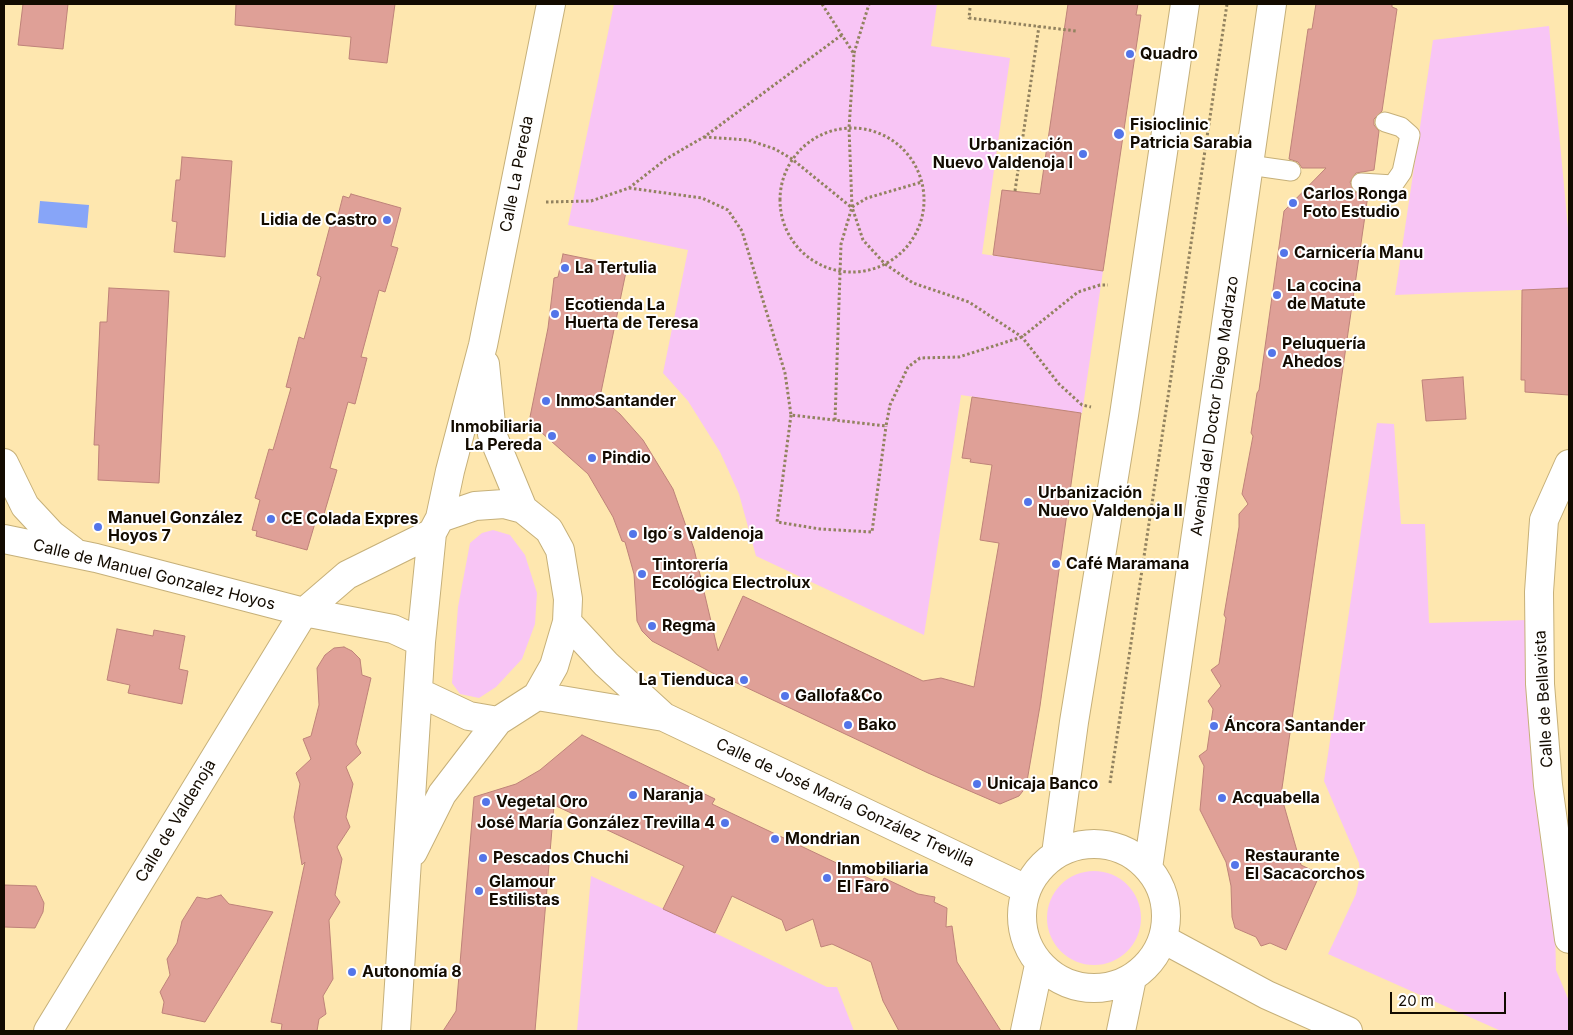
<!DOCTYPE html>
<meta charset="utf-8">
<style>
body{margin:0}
#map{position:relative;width:1573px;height:1035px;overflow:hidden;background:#fee7af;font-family:Inter,sans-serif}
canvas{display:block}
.frame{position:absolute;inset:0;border:5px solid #130b00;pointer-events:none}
.scale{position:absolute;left:1390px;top:992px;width:116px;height:22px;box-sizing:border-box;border:2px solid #130b00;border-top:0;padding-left:6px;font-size:15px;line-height:18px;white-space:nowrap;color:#130b00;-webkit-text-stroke:4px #fff;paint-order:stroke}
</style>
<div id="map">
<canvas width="1573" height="1035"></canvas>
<div class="frame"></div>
<div class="scale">20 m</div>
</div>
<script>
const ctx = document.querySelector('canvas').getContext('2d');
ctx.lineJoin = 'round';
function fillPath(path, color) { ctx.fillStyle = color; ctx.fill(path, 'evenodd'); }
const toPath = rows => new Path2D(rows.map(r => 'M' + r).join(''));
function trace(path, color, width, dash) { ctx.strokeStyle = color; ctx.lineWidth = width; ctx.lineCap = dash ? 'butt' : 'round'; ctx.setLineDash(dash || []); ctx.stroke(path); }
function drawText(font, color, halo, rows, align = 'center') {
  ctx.font = font + ' Inter,sans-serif'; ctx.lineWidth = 4; ctx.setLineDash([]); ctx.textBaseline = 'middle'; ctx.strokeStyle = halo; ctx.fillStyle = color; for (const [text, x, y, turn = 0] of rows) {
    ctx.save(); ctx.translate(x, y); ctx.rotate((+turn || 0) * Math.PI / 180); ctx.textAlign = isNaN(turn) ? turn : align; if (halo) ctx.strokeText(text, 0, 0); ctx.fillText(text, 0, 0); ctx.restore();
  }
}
fillPath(toPath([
 [614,4,937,4,931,46,1010,58,982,254,1103,271,1082,413,961,395,924,635,756,556,739,494,720,452,688,401,663,373,688,250,568,225],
 [1549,26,1569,239,1569,288,1395,295,1433,40],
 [1377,423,1394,424,1401,524,1425,524,1429,623,1528,620,1555,928,1556,970,1569,1001,1569,1031,1501,1031,1328,954,1356,894,1360,874,1359,863,1324,781],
 [493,530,510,535,525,555,537,593,535,624,522,659,496,687,479,698,460,694,452,683,458,607,470,543,482,533],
 '1047 918a47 47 0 1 1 94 0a47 47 0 1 1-94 0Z',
 [591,876,686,919,827,987,837,987,854,1031,577,1031]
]), '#f8c5f5');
fillPath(toPath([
 [40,201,89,205,87,228,38,223]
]), '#87a5f8');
const building = toPath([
 [23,4,68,4,63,49,18,45,23,4],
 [236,4,395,4,387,63,349,59,351,37,235,25,236,4],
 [1068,4,1138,4,1136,15,1141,15,1103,271,993,255,1002,190,1040,194,1068,4],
 [1316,4,1392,4,1392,7,1397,9,1382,111,1374,119,1374,125,1379,131,1374,170,1356,173,1350,182,1354,192,1368,195,1281,795,1301,865,1320,874,1286,950,1270,943,1261,946,1256,937,1235,928,1232,917,1231,886,1226,862,1200,810,1204,766,1199,756,1207,750,1213,709,1208,701,1221,686,1211,670,1219,664,1226,618,1224,615,1239,527,1239,514,1248,504,1242,494,1253,436,1251,433,1257,393,1259,390,1284,211,1326,168,1302,168,1298,162,1289,159,1308,29,1312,29,1316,4],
 [182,157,232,161,225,257,174,252,177,222,172,221,176,180,180,180,182,157],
 [351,194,401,208,391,246,398,248,385,292,379,290,361,357,367,358,355,404,348,402,330,468,337,470,324,514,318,513,307,550,256,536,257,531,252,530,260,500,255,498,269,449,273,450,291,388,286,387,299,337,304,339,321,277,317,275,330,226,335,227,343,196,349,198,351,194],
 [563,254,627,267,600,397,620,414,643,440,673,489,694,549,718,651,743,596,923,681,941,678,974,687,999,543,980,540,992,465,970,462,971,459,962,458,972,397,1081,413,1040,706,1026,787,1019,796,1000,804,928,773,724,677,724,679,652,641,642,631,637,621,634,574,625,542,622,541,613,517,588,474,542,433,530,417,548,328,554,278,558,277,563,254],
 [109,288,169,291,159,483,98,480,99,445,94,445,99,345,100,322,107,322,109,288],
 [1569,288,1569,395,1525,392,1525,380,1521,380,1522,290,1569,288],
 [1463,377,1466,419,1426,421,1422,380,1463,377],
 [117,629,153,636,154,630,185,636,179,669,188,671,182,704,128,693,130,685,107,680,117,629],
 [344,647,352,651,360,659,362,675,371,678,356,744,361,753,346,767,353,784,346,817,350,827,337,847,342,859,335,895,340,902,329,920,333,979,323,996,326,1014,319,1019,317,1031,281,1031,282,1024,271,1022,305,862,302,865,294,817,300,784,296,773,311,759,303,739,311,736,319,705,317,668,325,655,334,648,344,647],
 [582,735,715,799,712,804,881,884,884,878,918,894,935,897,934,902,947,908,946,927,952,926,957,962,1001,1031,899,1031,883,1001,871,962,832,944,821,947,813,919,786,931,782,920,732,896,715,933,663,909,684,866,554,805,535,1031,443,1031,456,1011,474,797,516,784,540,770,582,735],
 [4,885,36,886,44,903,43,912,35,928,4,927,4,885],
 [221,895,229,904,273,912,205,1022,162,1013,164,1002,160,992,170,975,167,959,177,943,182,921,197,897,207,899,221,895]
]);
fillPath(building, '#dfa097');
trace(building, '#be8279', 1);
const service = toPath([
 [1249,165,1291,171],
 [1361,183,1393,185,1402,172,1410,135,1401,127,1385,122]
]);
const minor = toPath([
 [485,364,492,434,523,509],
 [4,463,25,506,52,535,73,551],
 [1569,464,1544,520,1539,592,1540,684,1548,785,1569,939],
 [4,539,96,558,304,612,393,629,421,642],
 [567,622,606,664,664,717],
 [418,692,469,716,498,721,537,696,554,666,567,622,568,599,560,550,549,530,523,509,504,504,475,506,440,518],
 [537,696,664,717,1026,889],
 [413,852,442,794,498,721],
 [1163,939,1267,995,1348,1031],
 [48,1031,304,612,347,575,432,533],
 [396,1031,421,642,432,533,440,518,450,471,483,345,551,4]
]);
const secondary = toPath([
 '1022 916a72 72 0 1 1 144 0a72 72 0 1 1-144 0Z',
 [1056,854,1074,722,1124,415,1185,4],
 [1148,868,1272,4],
 [1025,1031,1039,965],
 [1121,1031,1132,978]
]);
trace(service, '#c6b079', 21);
trace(minor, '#c6b079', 30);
trace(secondary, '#c6b079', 30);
trace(toPath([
 [822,4,854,54,849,128,852,207,863,240,885,264,913,283,969,302,1022,337,1059,384,1082,405,1091,407],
 [970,8,969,18,1076,31],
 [854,53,869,4],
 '780 200a72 72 0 1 1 144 0a72 72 0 1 1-144 0Z',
 [704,137,748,140,775,149,792,159,851,207],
 [629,188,702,198,728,210,742,231,785,373,791,415,886,426,890,405,908,367,920,358,959,357,1022,337,1078,292,1100,285,1108,285],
 [1015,191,1039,26],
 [546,202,591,201,629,188,666,159,704,137,843,34],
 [791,415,777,522,820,529,872,532,886,426],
 [835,420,841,244,852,207,867,198,922,182],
 [1110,783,1227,4]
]), '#92825f', 3, [2.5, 2.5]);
trace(service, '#fff', 19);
trace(minor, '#fff', 28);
trace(secondary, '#fff', 28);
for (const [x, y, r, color] of [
 [1130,54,5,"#5375e9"],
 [1119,134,6,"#5375e9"],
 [1083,154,5,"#5375e9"],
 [1293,203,5,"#5375e9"],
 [387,220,5,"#5375e9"],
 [1284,253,5,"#5375e9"],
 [565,268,5,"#5375e9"],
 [1277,295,5,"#5375e9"],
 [555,314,5,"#5375e9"],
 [1272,353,5,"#5375e9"],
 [546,401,5,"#5375e9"],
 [552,436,5,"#5375e9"],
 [592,458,5,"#5375e9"],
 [1028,502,5,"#5375e9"],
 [271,519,5,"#5375e9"],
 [98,527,5,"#5375e9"],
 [633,534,5,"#5375e9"],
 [1056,564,5,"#5375e9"],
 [642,574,5,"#5375e9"],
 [652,626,5,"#5375e9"],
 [744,680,5,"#5375e9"],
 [785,696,5,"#5375e9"],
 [848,725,5,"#5375e9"],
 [1214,726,5,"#5375e9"],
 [977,784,5,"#5375e9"],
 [633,795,5,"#5375e9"],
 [1222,798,5,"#5375e9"],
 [486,802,5,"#5375e9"],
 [725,823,5,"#5375e9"],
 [775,839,5,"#5375e9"],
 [483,858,5,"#5375e9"],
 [1235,865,5,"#5375e9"],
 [827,878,5,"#5375e9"],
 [479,891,5,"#5375e9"],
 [352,972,5,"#5375e9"]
]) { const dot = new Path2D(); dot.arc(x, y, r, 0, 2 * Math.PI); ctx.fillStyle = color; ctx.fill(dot); trace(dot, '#fff', 2); }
drawText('bold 16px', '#130b00', '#fff', [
 ["Quadro",1140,54],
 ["Fisioclinic",1130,125],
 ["Patricia Sarabia",1130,143],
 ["Urbanización",1073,145,"right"],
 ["Nuevo Valdenoja I",1073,163,"right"],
 ["Carlos Ronga",1303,194],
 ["Foto Estudio",1303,212],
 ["Lidia de Castro",377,220,"right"],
 ["Carnicería Manu",1294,253],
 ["La Tertulia",575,268],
 ["La cocina",1287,286],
 ["de Matute",1287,304],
 ["Ecotienda La",565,305],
 ["Huerta de Teresa",565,323],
 ["Peluquería",1282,344],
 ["Ahedos",1282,362],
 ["InmoSantander",556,401],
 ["Inmobiliaria",542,427,"right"],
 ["La Pereda",542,445,"right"],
 ["Pindio",602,458],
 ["Urbanización",1038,493],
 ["Nuevo Valdenoja II",1038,511],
 ["Manuel González",108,518],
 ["Hoyos 7",108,536],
 ["CE Colada Expres",281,519],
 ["Igo´s Valdenoja",643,534],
 ["Café Maramana",1066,564],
 ["Tintorería",652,565],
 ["Ecológica Electrolux",652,583],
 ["Regma",662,626],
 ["La Tienduca",734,680,"right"],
 ["Gallofa&Co",795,696],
 ["Bako",858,725],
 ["Áncora Santander",1224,726],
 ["Unicaja Banco",987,784],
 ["Naranja",643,795],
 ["Acquabella",1232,798],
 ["Vegetal Oro",496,802],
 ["José María González Trevilla 4",715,823,"right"],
 ["Mondrian",785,839],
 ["Restaurante",1245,856],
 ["El Sacacorchos",1245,874],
 ["Pescados Chuchi",493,858],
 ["Inmobiliaria",837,869],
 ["El Faro",837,887],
 ["Glamour",489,882],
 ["Estilistas",489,900],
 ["Autonomía 8",362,972]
], 'left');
drawText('16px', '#130b00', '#fff', [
 ["Calle La Pereda",517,174,-79],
 ["Avenida del Doctor Diego Madrazo",1215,406,-82],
 ["Calle de Manuel Gonzalez Hoyos",154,575,14],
 ["Calle de Bellavista",1544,699,-93],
 ["Calle de José María González Trevilla",845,803,25],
 ["Calle de Valdenoja",176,821,-59]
]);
</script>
